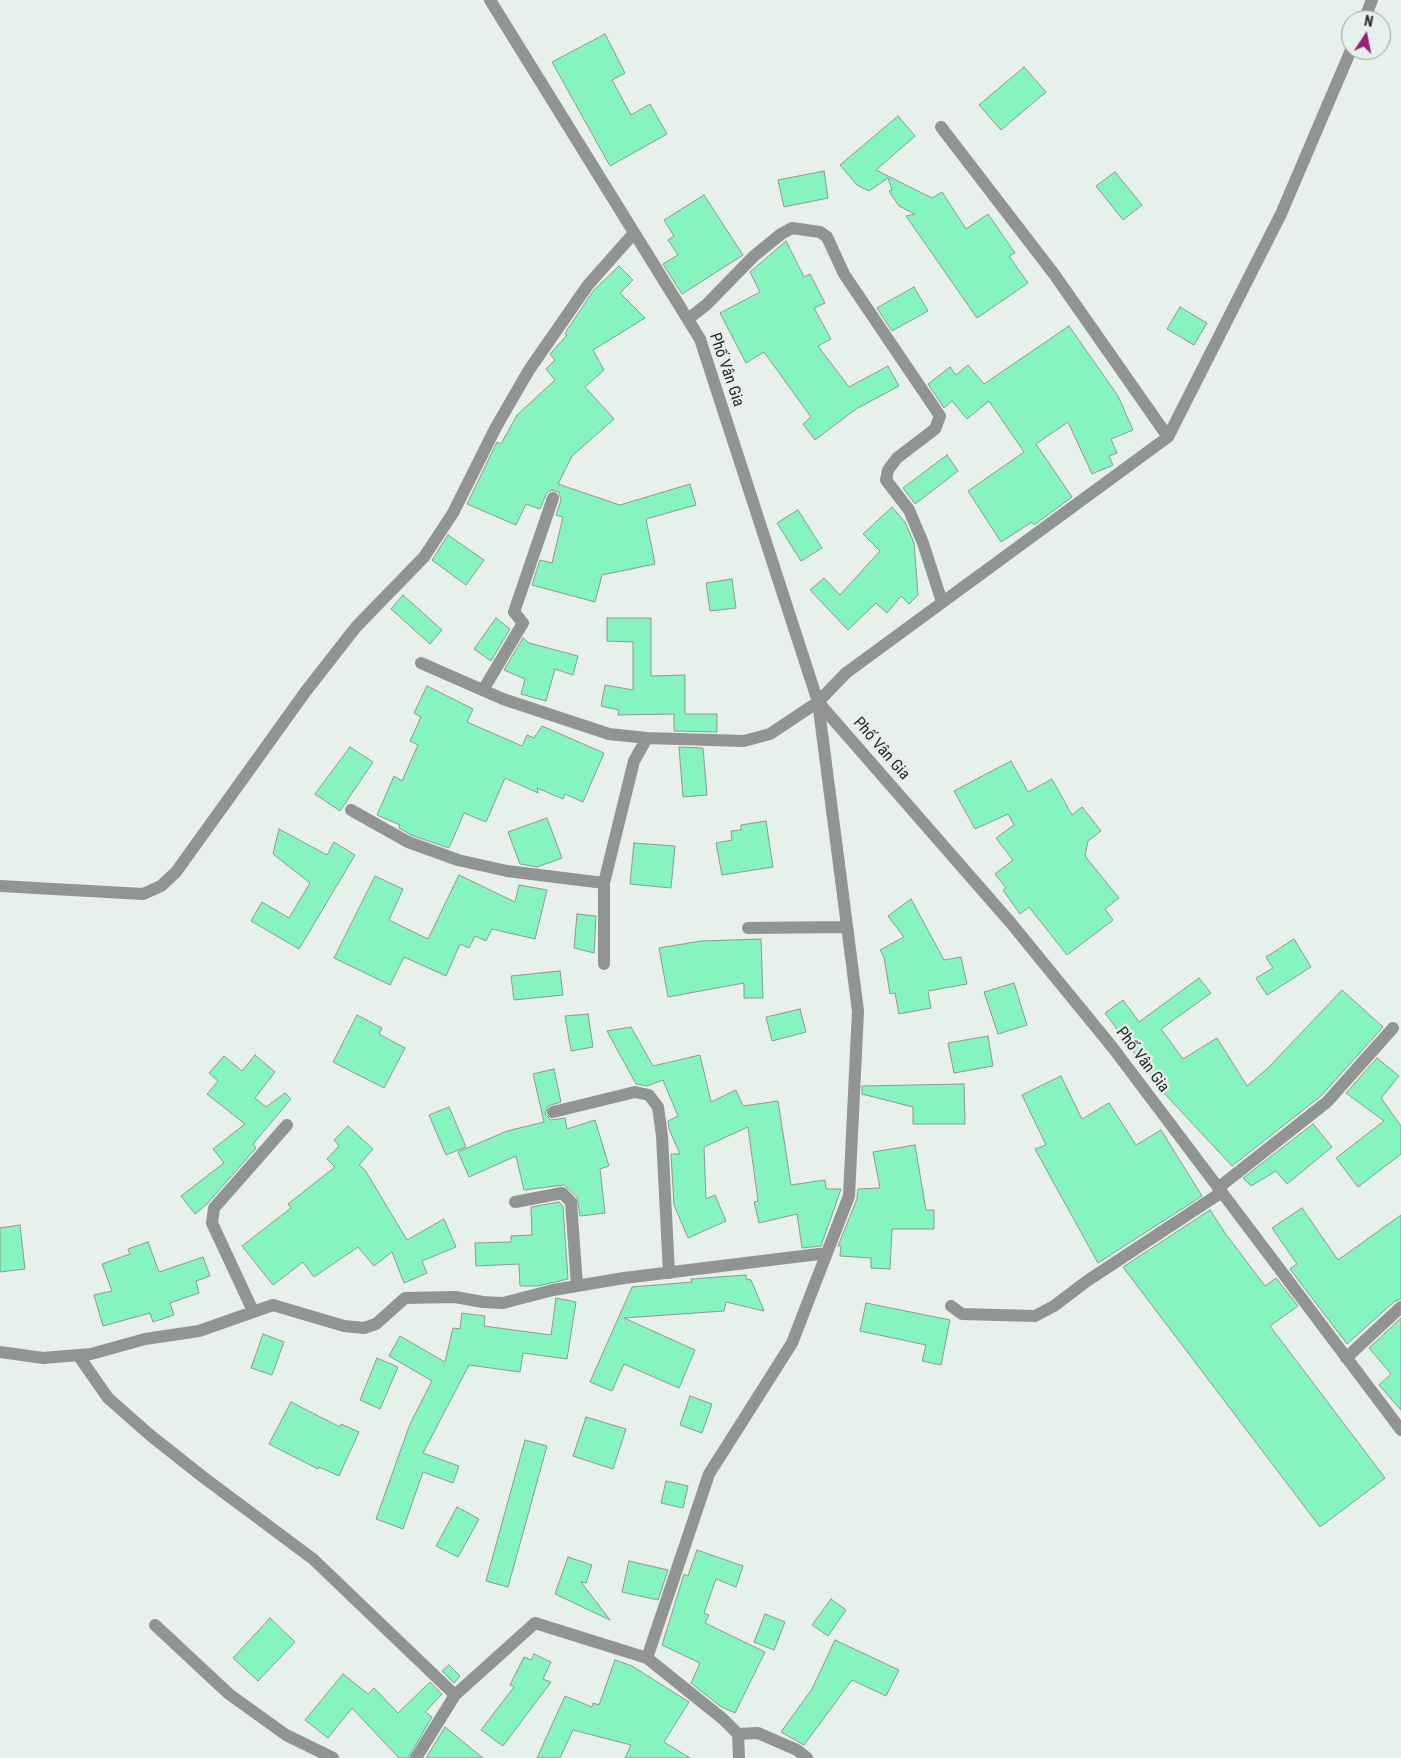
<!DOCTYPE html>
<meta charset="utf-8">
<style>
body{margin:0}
#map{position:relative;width:1401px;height:1758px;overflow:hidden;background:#e7f0eb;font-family:"Roboto Condensed",sans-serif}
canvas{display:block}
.north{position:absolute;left:1341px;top:10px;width:50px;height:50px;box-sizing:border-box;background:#e7f0eb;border:1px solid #99a09d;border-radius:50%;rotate:11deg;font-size:14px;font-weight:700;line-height:20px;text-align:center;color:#252927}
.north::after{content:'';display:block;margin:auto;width:18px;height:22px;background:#9a217a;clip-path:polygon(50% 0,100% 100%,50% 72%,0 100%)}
</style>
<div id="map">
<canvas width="1401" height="1758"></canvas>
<div class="north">N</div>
</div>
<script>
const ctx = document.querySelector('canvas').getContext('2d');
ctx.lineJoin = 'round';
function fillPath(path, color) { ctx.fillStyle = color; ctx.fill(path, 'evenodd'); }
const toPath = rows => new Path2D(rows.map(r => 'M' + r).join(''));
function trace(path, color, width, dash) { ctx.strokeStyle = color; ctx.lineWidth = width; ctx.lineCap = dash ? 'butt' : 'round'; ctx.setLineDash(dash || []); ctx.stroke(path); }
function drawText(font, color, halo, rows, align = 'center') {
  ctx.font = font + ' "Roboto Condensed",sans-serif'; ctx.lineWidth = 5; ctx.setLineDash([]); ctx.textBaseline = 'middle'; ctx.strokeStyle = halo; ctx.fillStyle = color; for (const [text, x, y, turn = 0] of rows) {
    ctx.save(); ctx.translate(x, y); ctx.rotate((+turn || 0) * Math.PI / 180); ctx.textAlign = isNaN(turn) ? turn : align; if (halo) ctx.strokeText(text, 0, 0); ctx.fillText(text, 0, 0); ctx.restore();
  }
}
const building = toPath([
 [605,34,625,73,612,80,631,115,650,104,667,134,610,166,552,62,605,34],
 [1024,67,1046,92,1001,130,979,105,1024,67],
 [898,116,915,136,876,170,932,198,942,192,966,229,988,214,1015,253,1009,256,1028,283,977,318,906,216,915,214,899,206,889,191,892,190,888,178,869,191,857,185,840,165,898,116],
 [824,171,828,198,784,207,778,180,824,171],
 [1115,172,1142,205,1123,220,1096,186,1115,172],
 [704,195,743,255,682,294,663,264,678,255,668,240,674,236,664,220,704,195],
 [786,241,804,277,810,274,825,303,814,308,831,339,818,346,849,387,888,366,899,386,856,409,815,440,803,424,811,417,764,352,746,363,720,313,760,292,750,272,786,241],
 [619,266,633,280,620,293,645,318,593,350,604,370,585,387,614,419,572,456,558,484,620,505,690,484,696,505,646,519,655,564,602,575,595,602,532,585,540,560,552,563,563,517,556,515,561,500,559,492,552,490,547,492,540,509,526,504,516,525,467,504,497,442,501,444,517,415,555,380,546,369,555,360,550,354,567,335,565,333,594,290,619,266],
 [914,287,928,311,892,331,877,308,914,287],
 [1180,307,1207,323,1194,345,1167,329,1180,307],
 [1069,326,1118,396,1133,430,1111,439,1117,453,1109,456,1113,465,1092,474,1068,422,1036,444,1072,497,1034,525,1032,522,1001,542,968,491,1024,452,989,401,967,419,952,401,944,408,928,384,950,367,956,375,968,365,984,384,1069,326],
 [947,455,958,471,915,504,903,488,947,455],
 [892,507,905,522,914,543,918,595,909,604,901,596,887,613,876,603,848,630,810,590,824,578,840,595,880,551,863,534,892,507],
 [798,510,822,548,801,561,777,523,798,510],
 [448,535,484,560,466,585,432,560,448,535],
 [732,579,736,608,710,611,706,583,732,579],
 [403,595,442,630,430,644,391,609,403,595],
 [496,618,510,629,491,661,474,649,496,618],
 [607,618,651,618,651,676,685,675,685,714,717,714,717,732,674,731,674,714,618,715,619,710,601,706,605,685,633,690,633,642,607,641,607,618],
 [523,638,529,643,578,656,573,675,555,669,546,701,521,694,525,679,504,670,523,638],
 [427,686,473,709,467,722,522,746,527,735,534,738,542,726,604,753,583,802,565,794,563,799,537,788,538,793,505,778,486,822,464,813,449,848,411,835,399,828,400,825,377,815,394,776,402,781,418,745,410,741,421,717,414,713,427,686],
 [350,747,373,762,340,811,315,794,350,747],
 [679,747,703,748,707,795,683,797,679,747],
 [1011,761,1028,792,1052,779,1072,815,1082,807,1101,831,1088,841,1085,856,1119,898,1105,909,1113,920,1067,955,1029,907,1020,914,1003,890,1006,888,995,874,1013,860,996,838,1014,825,1008,814,975,829,954,791,1011,761],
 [547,818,562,858,537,867,520,864,508,832,547,818],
 [766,821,773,867,722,875,716,843,732,840,731,831,741,830,741,825,766,821],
 [279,829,327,855,334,842,355,855,299,949,251,921,262,902,289,918,310,883,273,854,279,829],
 [634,843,675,846,671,888,630,884,634,843],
 [459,875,515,902,519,885,547,890,535,939,492,929,486,941,475,936,469,948,460,944,446,976,404,957,390,985,334,958,375,876,403,889,389,920,428,939,459,875],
 [911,899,944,960,961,957,967,984,928,991,931,1008,899,1014,895,993,890,994,884,957,880,950,904,937,888,916,911,899],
 [577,914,596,916,594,953,574,948,577,914],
 [761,939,763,998,744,998,744,983,668,997,659,948,701,941,761,939],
 [1294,939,1311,967,1267,995,1256,978,1273,968,1266,957,1294,939],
 [560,971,563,995,514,1000,511,976,560,971],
 [1199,978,1211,993,1161,1029,1183,1059,1217,1038,1247,1086,1268,1068,1342,990,1383,1027,1321,1096,1232,1166,1151,1079,1153,1078,1105,1013,1123,1000,1139,1022,1199,978],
 [1014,983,1027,1025,998,1034,984,992,1014,983],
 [800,1009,806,1032,772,1041,766,1017,800,1009],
 [588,1014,593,1047,571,1051,565,1016,588,1014],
 [357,1015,382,1028,379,1034,405,1048,384,1088,333,1062,357,1015],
 [631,1027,653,1066,700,1055,711,1102,736,1090,743,1106,778,1101,791,1185,825,1180,826,1189,841,1189,821,1246,802,1248,797,1214,759,1223,754,1202,758,1201,748,1127,704,1147,706,1199,715,1195,726,1221,688,1238,674,1205,671,1154,680,1154,669,1129,668,1121,678,1116,663,1080,647,1086,636,1084,607,1031,631,1027],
 [988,1036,993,1066,954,1073,948,1043,988,1036],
 [255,1055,275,1072,255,1098,266,1107,285,1093,291,1099,253,1144,256,1148,207,1204,195,1214,181,1196,224,1163,213,1149,245,1124,207,1094,218,1081,209,1073,224,1056,242,1071,255,1055],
 [1377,1058,1399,1076,1381,1098,1401,1126,1401,1154,1358,1187,1336,1158,1384,1121,1346,1093,1377,1058],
 [554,1069,561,1102,548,1106,545,1114,551,1120,565,1118,567,1129,595,1120,609,1166,600,1169,605,1213,580,1216,577,1197,564,1185,524,1190,516,1156,469,1177,458,1152,507,1131,544,1122,533,1074,554,1069],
 [1061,1076,1082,1119,1109,1103,1136,1145,1161,1130,1202,1196,1098,1263,1035,1149,1046,1145,1022,1095,1061,1076],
 [964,1084,965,1124,913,1124,913,1107,862,1094,862,1086,964,1084],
 [449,1107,466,1147,446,1155,429,1115,449,1107],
 [1313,1124,1332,1147,1287,1184,1276,1171,1251,1186,1243,1178,1313,1124],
 [348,1126,373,1149,359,1165,365,1170,407,1240,444,1219,456,1247,422,1261,427,1273,404,1283,392,1252,374,1266,358,1247,314,1277,303,1262,273,1285,242,1246,291,1208,288,1204,335,1167,327,1159,339,1146,334,1140,348,1126],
 [915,1145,926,1210,934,1210,934,1229,892,1229,890,1269,871,1268,871,1258,840,1256,841,1246,838,1246,857,1199,858,1189,880,1188,873,1152,915,1145],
 [559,1202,563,1206,568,1279,538,1286,520,1286,519,1264,476,1266,475,1243,511,1242,511,1236,532,1235,531,1207,559,1202],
 [1302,1208,1338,1260,1401,1215,1401,1299,1395,1301,1347,1344,1290,1269,1297,1264,1272,1228,1302,1208],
 [1210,1210,1225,1233,1265,1286,1276,1278,1298,1306,1270,1326,1385,1478,1320,1527,1123,1267,1210,1210],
 [20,1225,25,1269,0,1272,0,1228,20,1225],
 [148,1242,159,1272,203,1257,210,1276,196,1281,199,1293,170,1303,174,1315,153,1322,150,1313,103,1326,94,1295,112,1291,102,1264,130,1254,128,1249,148,1242],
 [746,1275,746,1279,751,1280,764,1311,726,1302,724,1311,624,1318,695,1350,679,1388,624,1364,612,1391,590,1382,632,1287,692,1282,691,1279,746,1275],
 [556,1298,576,1302,567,1359,523,1353,520,1372,469,1365,423,1453,459,1466,453,1483,423,1472,403,1529,376,1519,410,1424,432,1381,389,1356,400,1336,445,1362,453,1328,460,1329,462,1313,485,1316,484,1326,551,1335,556,1298],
 [866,1303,950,1320,941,1365,922,1361,926,1345,860,1331,866,1303],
 [1401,1318,1401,1410,1379,1385,1391,1374,1369,1348,1401,1318],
 [263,1334,284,1342,272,1375,251,1368,263,1334],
 [377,1358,398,1367,380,1409,360,1400,377,1358],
 [690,1396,712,1404,702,1433,680,1425,690,1396],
 [291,1402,340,1427,341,1424,359,1432,339,1476,319,1467,318,1469,269,1444,291,1402],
 [586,1417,626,1429,613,1469,573,1456,586,1417],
 [525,1440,547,1446,508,1587,486,1581,525,1440],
 [666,1481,688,1486,683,1508,661,1503,666,1481],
 [457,1507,479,1519,458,1557,436,1546,457,1507],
 [697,1550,743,1566,736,1587,716,1579,704,1613,709,1615,705,1623,765,1652,735,1713,720,1706,691,1683,700,1663,662,1645,684,1574,688,1576,697,1550],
 [568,1557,592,1565,586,1583,581,1582,610,1620,555,1594,568,1557],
 [629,1561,668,1570,658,1600,622,1592,629,1561],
 [831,1599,846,1610,828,1636,812,1625,831,1599],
 [765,1614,785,1622,774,1650,754,1642,765,1614],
 [270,1618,295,1642,258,1681,233,1658,270,1618],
 [835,1640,899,1670,886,1696,852,1680,804,1745,781,1732,812,1689,835,1640],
 [534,1654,551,1662,543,1679,551,1682,503,1746,481,1730,514,1687,510,1685,524,1657,531,1660,534,1654],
 [615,1660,632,1666,689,1702,664,1742,690,1758,625,1758,631,1745,573,1730,560,1758,537,1758,565,1696,592,1707,593,1703,599,1705,615,1660],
 [449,1665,460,1676,454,1683,442,1671,449,1665],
 [343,1674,368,1694,374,1688,398,1713,430,1682,442,1694,425,1712,432,1717,408,1758,399,1758,352,1708,328,1738,305,1720,343,1674],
 [445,1727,483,1758,426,1758,445,1727]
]);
fillPath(building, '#85f4bf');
trace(building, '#909893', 1);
trace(toPath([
 [490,0,700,339,818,702,1010,922,1113,1048,1401,1430],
 [1364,20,1372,0],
 [941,127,1054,274,1168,437],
 [688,319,706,305,754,256,781,234,792,228,820,232,827,237,844,274,940,416,935,429,897,458,888,470,886,480,909,510,923,543,942,602],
 [421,663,503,699,609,734,647,738,744,741,770,734,818,702,846,673,1168,437,1281,214,1351,50],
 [483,690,523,623,514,612,553,498],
 [351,810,408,842,458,860,507,871,604,883],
 [0,886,143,894,161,886,176,872,306,691,356,627,424,557,453,513,496,427,529,370,588,285,634,233],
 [748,928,847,927],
 [604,964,604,883,634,761,647,738],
 [553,1112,635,1092,649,1095,658,1107,662,1136,669,1273],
 [1218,1188,1327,1102,1393,1028],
 [515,1202,562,1193,571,1202,577,1286],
 [951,1306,962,1314,1035,1316,1054,1306,1087,1281,1222,1192],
 [253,1311,212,1223,214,1208,287,1125],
 [0,1352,43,1358,91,1354,145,1339,199,1331,273,1305,344,1326,364,1328,376,1324,405,1298,455,1297,483,1302,503,1303,553,1290,624,1278,827,1253],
 [78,1355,108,1398,150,1435,203,1477,313,1559,455,1695],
 [1346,1358,1401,1307],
 [155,1625,229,1694,286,1735,333,1758],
 [647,1658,723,1719,738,1734,739,1758],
 [738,1734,758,1733,797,1750,807,1758],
 [416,1758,455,1695,535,1623,647,1658,709,1474,792,1343,849,1196,858,1011,818,702]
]), '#919492', 12);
drawText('16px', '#252927', '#e7f0eb', [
 ["Phố Vân Gia",726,370,71],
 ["Phố Vân Gia",881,749,49],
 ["Phố Vân Gia",1142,1060,53]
]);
</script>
